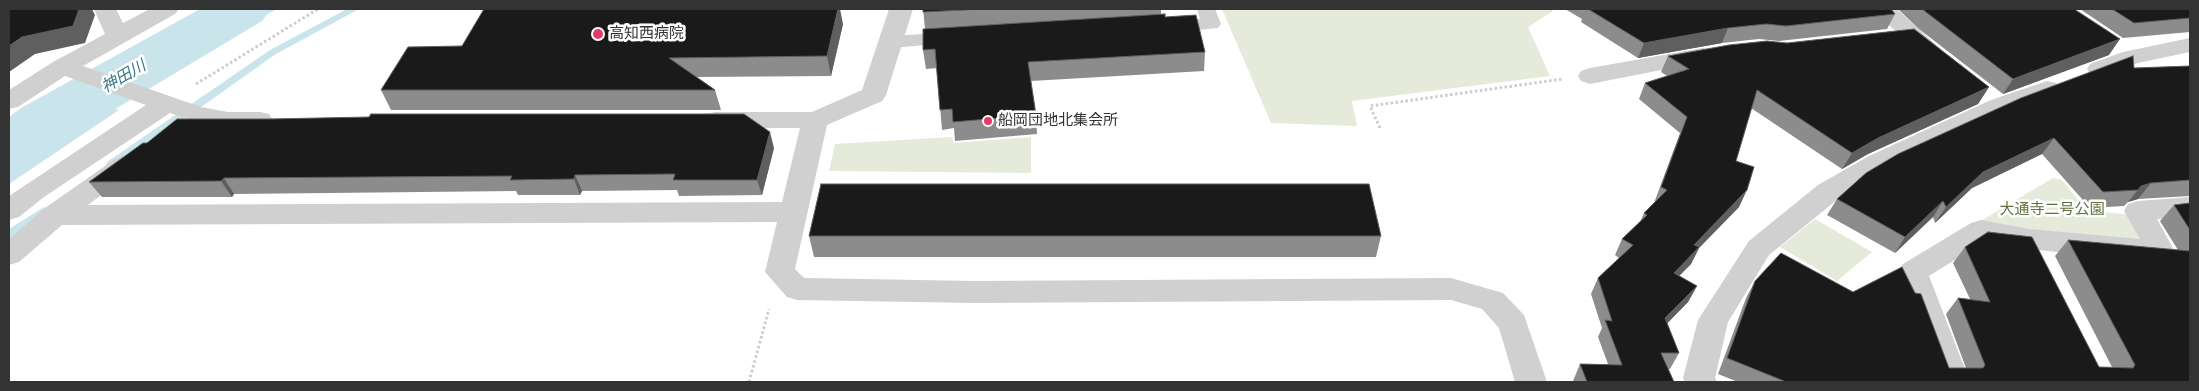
<!DOCTYPE html>
<meta charset="utf-8">
<style>
body{margin:0}
#map{position:relative;width:2199px;height:391px;overflow:hidden;background:#fff;font-family:"DM Sans",sans-serif}
canvas{display:block}
.frame{position:absolute;inset:0;border:10px solid #333;pointer-events:none}
</style>
<div id="map">
<canvas width="2199" height="391"></canvas>
<div class="frame"></div>
</div>
<script>
const ctx = document.querySelector('canvas').getContext('2d');
ctx.lineJoin = 'round';
function fillPath(path, color) { ctx.fillStyle = color; ctx.fill(path, 'evenodd'); }
const toPath = rows => new Path2D(rows.map(r => 'M' + r).join(''));
function trace(path, color, width, dash) { ctx.strokeStyle = color; ctx.lineWidth = width; ctx.lineCap = dash ? 'butt' : 'round'; ctx.setLineDash(dash || []); ctx.stroke(path); }
function drawText(font, color, halo, rows, align = 'center') {
  ctx.font = font + ' "DM Sans","Noto Sans JP",sans-serif'; ctx.lineWidth = 5; ctx.setLineDash([]); ctx.textBaseline = 'middle'; ctx.strokeStyle = halo; ctx.fillStyle = color; for (const [text, x, y, turn = 0] of rows) {
    ctx.save(); ctx.translate(x, y); ctx.rotate((+turn || 0) * Math.PI / 180); ctx.textAlign = isNaN(turn) ? turn : align; if (halo) ctx.strokeText(text, 0, 0); ctx.fillText(text, 0, 0); ctx.restore();
  }
}
fillPath(toPath([
 [1222,9,1553,9,1552,12,1528,27,1550,76,1352,101,1357,126,1271,123],
 [952,137,954,143,1031,137,1031,173,829,171,835,144],
 [2053,178,2062,180,2086,210,2132,215,2148,245,2032,235,1979,222],
 [1815,219,1872,252,1837,281,1780,247]
]), '#e5eadb');
fillPath(toPath([
 [218,9,277,9,166,70,133,59],
 [71,93,119,110,9,184,9,138]
]), '#c9e4eb');
fillPath(toPath([
 [347,9,359,9,276,54,115,168,107,168,106,165,107,162,270,50,347,9],
 [44,207,50,211,48,214,9,239,9,229,44,207]
]), '#c9e4eb');
fillPath(toPath([
 [200,9,271,9,262,21,67,138,32,166,9,172,9,117,21,108,200,9]
]), '#c9e4eb');
trace(toPath([
 [196,84,318,9],
 [1380,128,1370,106,1563,79],
 [749,382,769,309]
]), '#cdcdcd', 3, [2.5, 2.5]);
fillPath(toPath([
 [1197,9,1215,9,1221,24,1218,28,1168,33,1161,31,1158,27,1161,23,1168,21,1200,19,1197,9],
 [954,32,961,34,964,38,961,42,891,48,884,46,881,42,884,38,891,36,954,32]
]), '#d0d0d0');
fillPath(toPath([
 [94,9,116,9,123,23,150,9,179,9,175,14,83,66,201,107,228,112,260,112,269,114,273,120,269,126,260,128,228,128,197,122,170,113,44,197,19,217,9,220,9,196,146,105,65,76,18,107,9,109,9,90,53,62,105,34,94,9],
 [889,9,913,9,886,95,882,101,827,125,795,269,804,278,975,281,1451,278,1503,293,1524,315,1547,382,1515,382,1499,328,1482,309,1451,300,975,303,797,300,787,297,765,272,777,222,62,225,19,262,9,265,9,239,45,208,115,159,124,156,133,159,137,165,133,171,88,205,782,202,800,128,715,128,706,126,702,120,706,114,715,112,812,112,862,90,889,9],
 [1872,9,1897,9,1946,54,1943,59,1934,61,1925,59,1872,9],
 [2190,38,2190,52,2138,63,2099,77,2090,74,2087,69,2090,64,2123,52,2190,38],
 [1703,48,1712,50,1715,55,1712,60,1590,84,1581,81,1578,76,1581,71,1590,68,1703,48],
 [2047,81,2056,83,2060,89,2056,95,2009,112,1887,168,1838,199,1769,255,1728,322,1715,378,1717,382,1685,382,1683,378,1698,320,1749,241,1818,185,1869,156,1991,100,2047,81],
 [2190,197,2190,217,2157,219,2175,252,2171,259,2161,262,2037,250,2030,252,2019,247,1985,241,1929,276,1970,382,1938,382,1898,272,1903,264,1971,223,1981,220,2029,229,2140,239,2124,211,2128,204,2138,201,2190,197]
]), '#d0d0d0');
fillPath(toPath([
 [923,9,1161,9,1161,15,1165,17,1205,52,1204,71,1031,81,1036,115,1037,134,955,141,954,128,942,130,937,68,926,69,923,50,925,29],
 [1565,9,1891,9,1895,14,1887,29,1779,41,1759,39,1722,43,1638,58,1581,22,1582,19],
 [1898,9,2074,9,2109,55,2003,94,1919,29],
 [2077,9,2190,9,2190,32,2123,38,2080,9],
 [843,24,831,76,697,77,715,90,721,110,391,110,381,90,462,46],
 [1668,56,1989,87,1978,104,1868,154,1842,169,1751,108,1736,161,1739,207,1699,248,1691,264,1679,276,1697,286,1688,302,1667,323,1679,353,1670,369,1668,369,1674,382,1574,382,1573,381,1580,364,1608,364,1598,337,1602,328,1591,294,1598,278,1619,258,1615,255,1622,239,1640,222,1644,213,1654,203,1680,133,1639,99,1645,83,1667,76,1661,72],
 [2190,66,2190,196,2138,199,2128,202,2124,206,2090,208,2042,154,1972,188,1935,223,1933,217,1895,253,1827,215,1837,199,2134,68],
 [774,148,762,195,679,196,677,190,582,191,580,195,518,195,516,191,234,194,232,197,102,197,89,182],
 [2190,203,2190,382,1738,382,1718,374,1746,298,1755,281,1949,368,1966,368,1946,314,1958,298,1970,299,1953,263,1965,247,2099,367,2112,367,2055,256,2068,240,2178,250,2160,221,2174,205],
 [809,236,1381,236,1376,257,814,257]
]), '#8c8c8c');
fillPath(toPath([
 [79,9,92,9,95,15,85,43,35,54,9,72,9,46,22,37],
 [838,9,840,9,843,24,831,76,827,56],
 [1728,28,1722,43,1638,58,1644,43],
 [2120,39,2109,55,2003,94,2013,79],
 [1989,87,1978,104,1868,154,1842,169,1852,153,1878,138],
 [770,132,774,148,762,195,757,180],
 [2054,138,2042,154,1972,188,1935,223,1946,207,1983,172],
 [575,175,582,191,580,195,574,179],
 [224,178,234,194,232,197,221,181],
 [2151,183,2138,199,2128,202,2141,186],
 [1747,190,1739,207,1699,248,1691,264,1666,289,1674,273,1694,245],
 [1943,201,1933,217,1895,253,1905,237],
 [1697,286,1688,302,1657,334,1665,318]
]), '#5f5f5f');
const building = toPath([
 [9,9,79,9,73,26,22,37,9,46,9,9],
 [484,9,838,9,827,56,669,58,715,90,381,90,408,47,462,46,484,9],
 [923,9,984,9,923,12,923,9],
 [1588,9,1891,9,1895,14,1786,26,1766,24,1728,28,1644,43,1588,9],
 [1922,9,2074,9,2120,39,2013,79,1922,9],
 [2112,9,2190,9,2190,18,2134,23,2112,9],
 [1165,14,1165,17,1196,15,1205,52,1028,62,1036,115,953,122,952,109,940,110,935,49,923,50,923,29,1165,14],
 [1914,29,1989,87,1878,138,1852,153,1757,90,1736,161,1754,167,1747,190,1694,245,1699,247,1674,273,1697,286,1665,318,1679,353,1661,353,1674,382,1587,382,1580,364,1622,365,1605,320,1612,321,1598,278,1633,245,1622,239,1647,215,1644,213,1667,190,1661,187,1687,117,1645,83,1689,69,1668,56,1729,45,1767,41,1787,43,1914,29],
 [2133,56,2134,68,2190,66,2190,180,2151,183,2141,186,2138,190,2103,192,2054,138,1983,172,1946,207,1943,201,1905,237,1837,199,1866,173,1898,154,2021,98,2133,56],
 [371,114,744,114,770,132,757,180,673,180,675,174,575,175,574,179,510,180,512,176,224,178,221,181,89,182,143,143,147,143,177,119,269,119,369,117,371,114],
 [821,184,1369,184,1381,236,809,236,821,184],
 [2190,203,2190,230,2174,205,2190,203],
 [1988,232,2032,237,2099,367,2133,368,2135,365,2068,240,2190,251,2190,382,1784,382,1784,381,1727,358,1755,281,1781,253,1853,292,1902,267,1915,293,1921,294,1949,368,1983,368,1985,365,1958,298,1990,302,1965,247,1988,232]
]);
fillPath(building, '#1a1a1a');
trace(building, '#5f5f5f', 1);
for (const [x, y, r, color] of [
 [598,34,6,"#e53969"],
 [988,121,5,"#e53969"]
]) { const dot = new Path2D(); dot.arc(x, y, r, 0, 2 * Math.PI); ctx.fillStyle = color; ctx.fill(dot); trace(dot, '#fff', 2); }
drawText('15px', '#333', '#fff', [
 ["高知西病院",609,34],
 ["船岡団地北集会所",998,121]
], 'left');
drawText('15px', '#60703f', '#fff', [
 ["大通寺二号公園",2052,210]
]);
drawText('italic 16px', '#3a7a8a', '#fff', [
 ["神田川",124,77,-30]
]);
</script>
